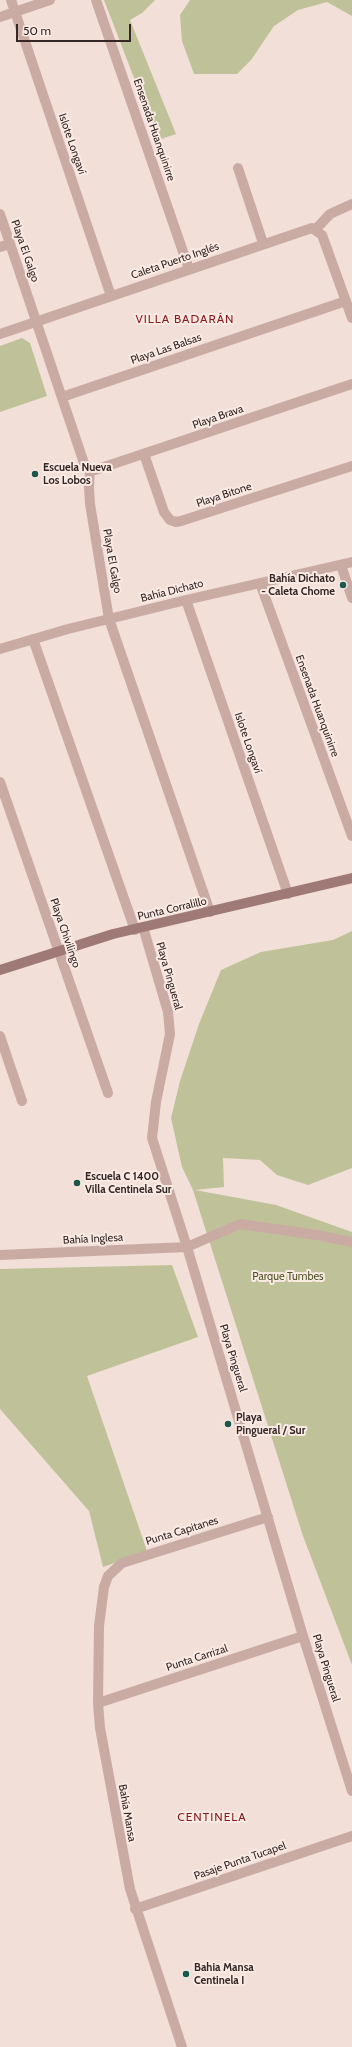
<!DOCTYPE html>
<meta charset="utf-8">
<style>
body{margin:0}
#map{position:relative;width:352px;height:2047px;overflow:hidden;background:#f2dfd8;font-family:Cabin,sans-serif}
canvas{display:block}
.scale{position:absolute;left:16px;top:24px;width:115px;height:18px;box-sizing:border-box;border:2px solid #352726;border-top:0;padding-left:5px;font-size:12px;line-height:14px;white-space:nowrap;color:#352726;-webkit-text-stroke:3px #faeae4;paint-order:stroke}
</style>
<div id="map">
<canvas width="352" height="2047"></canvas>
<div class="scale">50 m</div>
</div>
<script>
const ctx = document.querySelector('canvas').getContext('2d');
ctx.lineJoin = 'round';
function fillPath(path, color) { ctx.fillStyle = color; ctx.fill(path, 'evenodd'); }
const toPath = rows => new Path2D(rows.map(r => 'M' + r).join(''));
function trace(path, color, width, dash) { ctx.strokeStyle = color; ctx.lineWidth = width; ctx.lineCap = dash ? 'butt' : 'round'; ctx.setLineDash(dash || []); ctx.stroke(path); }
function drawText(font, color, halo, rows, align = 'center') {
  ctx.font = font + ' Cabin,sans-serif'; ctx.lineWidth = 4; ctx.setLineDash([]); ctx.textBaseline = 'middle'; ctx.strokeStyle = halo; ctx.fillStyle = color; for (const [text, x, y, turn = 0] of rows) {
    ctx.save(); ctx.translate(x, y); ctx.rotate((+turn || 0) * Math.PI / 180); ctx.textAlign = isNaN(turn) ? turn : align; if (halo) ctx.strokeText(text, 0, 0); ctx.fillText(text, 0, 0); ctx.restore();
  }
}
fillPath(toPath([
 [104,0,155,0,142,13,130,20,176,134,158,140],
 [190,0,352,0,352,16,327,2,298,10,274,26,251,60,237,74,194,74,182,41,180,15],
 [22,338,30,343,47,396,0,412,0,346],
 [352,931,352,1168,308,1185,277,1175,260,1160,223,1158,224,1187,195,1190,276,1205,352,1232,352,1665,303,1536,193,1190,182,1167,171,1118,180,1081,199,1024,221,970,261,952,333,940],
 [172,1265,198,1337,87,1376,147,1551,103,1567,89,1511,0,1409,0,1269]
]), '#bfc298');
trace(toPath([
 [11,0,111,296],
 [96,0,189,269],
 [0,17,50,0],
 [238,168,263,243],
 [0,214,84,463,90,469],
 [316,229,330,214,352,204],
 [0,247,10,244],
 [0,334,312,228,322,235,352,318],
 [62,397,346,301],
 [144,454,164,512,170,520,176,522,181,521,352,466],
 [90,469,89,487,90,504,109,619,210,912],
 [90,469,95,470,110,465,352,384],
 [341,565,352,598],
 [260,583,352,836],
 [186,600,288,894],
 [33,639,135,930],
 [0,649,68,629,186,600,352,562],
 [0,782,108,1093],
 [143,927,168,1012,170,1034,156,1102,152,1138,187,1247,303,1636,352,1791],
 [0,1036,22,1101],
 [0,1255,187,1247,240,1224,317,1235,352,1242],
 [98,1703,303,1636],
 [135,1909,352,1836],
 [182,2047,130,1889,100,1728,98,1703,99,1626,104,1587,108,1576,122,1563,268,1517]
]), '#caaba4', 10);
trace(toPath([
 [0,970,113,934,352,878]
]), '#9e7975', 10);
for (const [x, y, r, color] of [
 [35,474,4,"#1a584c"],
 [343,585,4,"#1a584c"],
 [77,1183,4,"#1a584c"],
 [228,1424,4,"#1a584c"],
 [186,1974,4,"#1a584c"]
]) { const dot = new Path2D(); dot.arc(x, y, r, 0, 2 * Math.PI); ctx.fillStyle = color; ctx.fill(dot); trace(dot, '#faeae4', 1.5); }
drawText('11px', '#352726', '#faeae4', [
 ["Ensenada Huanquinirre",154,130,71],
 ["Islote Longaví",72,144,71],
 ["Playa El Galgo",25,251,71],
 ["Caleta Puerto Inglés",175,261,-19],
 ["Playa Las Balsas",166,349,-19],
 ["Playa Brava",218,417,-19],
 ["Playa Bitone",224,495,-18],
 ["Playa El Galgo",112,561,80],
 ["Bahía Dichato",172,591,-14],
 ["Ensenada Huanquinirre",317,706,70],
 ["Islote Longaví",248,743,71],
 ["Punta Corralillo",172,909,-13],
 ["Playa Chivilingo",65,933,71],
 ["Playa Pingueral",169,976,74],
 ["Bahía Inglesa",93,1239,-3],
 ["Playa Pingueral",233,1358,73],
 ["Punta Capitanes",182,1531,-17],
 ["Punta Carrizal",197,1658,-18],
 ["Playa Pingueral",326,1668,73],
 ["Bahía Mansa",127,1813,80],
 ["Pasaje Punta Tucapel",240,1861,-19]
]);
drawText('bold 11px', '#352726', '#faeae4', [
 ["Escuela Nueva",43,468],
 ["Los Lobos",43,481],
 ["Bahía Dichato",335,579,"right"],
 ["- Caleta Chome",335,592,"right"],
 ["Escuela C 1400",85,1177],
 ["Villa Centinela Sur",85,1190],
 ["Playa",236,1418],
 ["Pingueral / Sur",236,1431],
 ["Bahia Mansa",194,1968],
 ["Centinela I",194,1981]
], 'left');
drawText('11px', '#505528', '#faeae4', [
 ["Parque Tumbes",288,1277]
]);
ctx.letterSpacing = '1px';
drawText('12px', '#881b1e', '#faeae4', [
 ["VILLA BADARÁN",185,319],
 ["CENTINELA",212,1817]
]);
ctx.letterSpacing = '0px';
</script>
